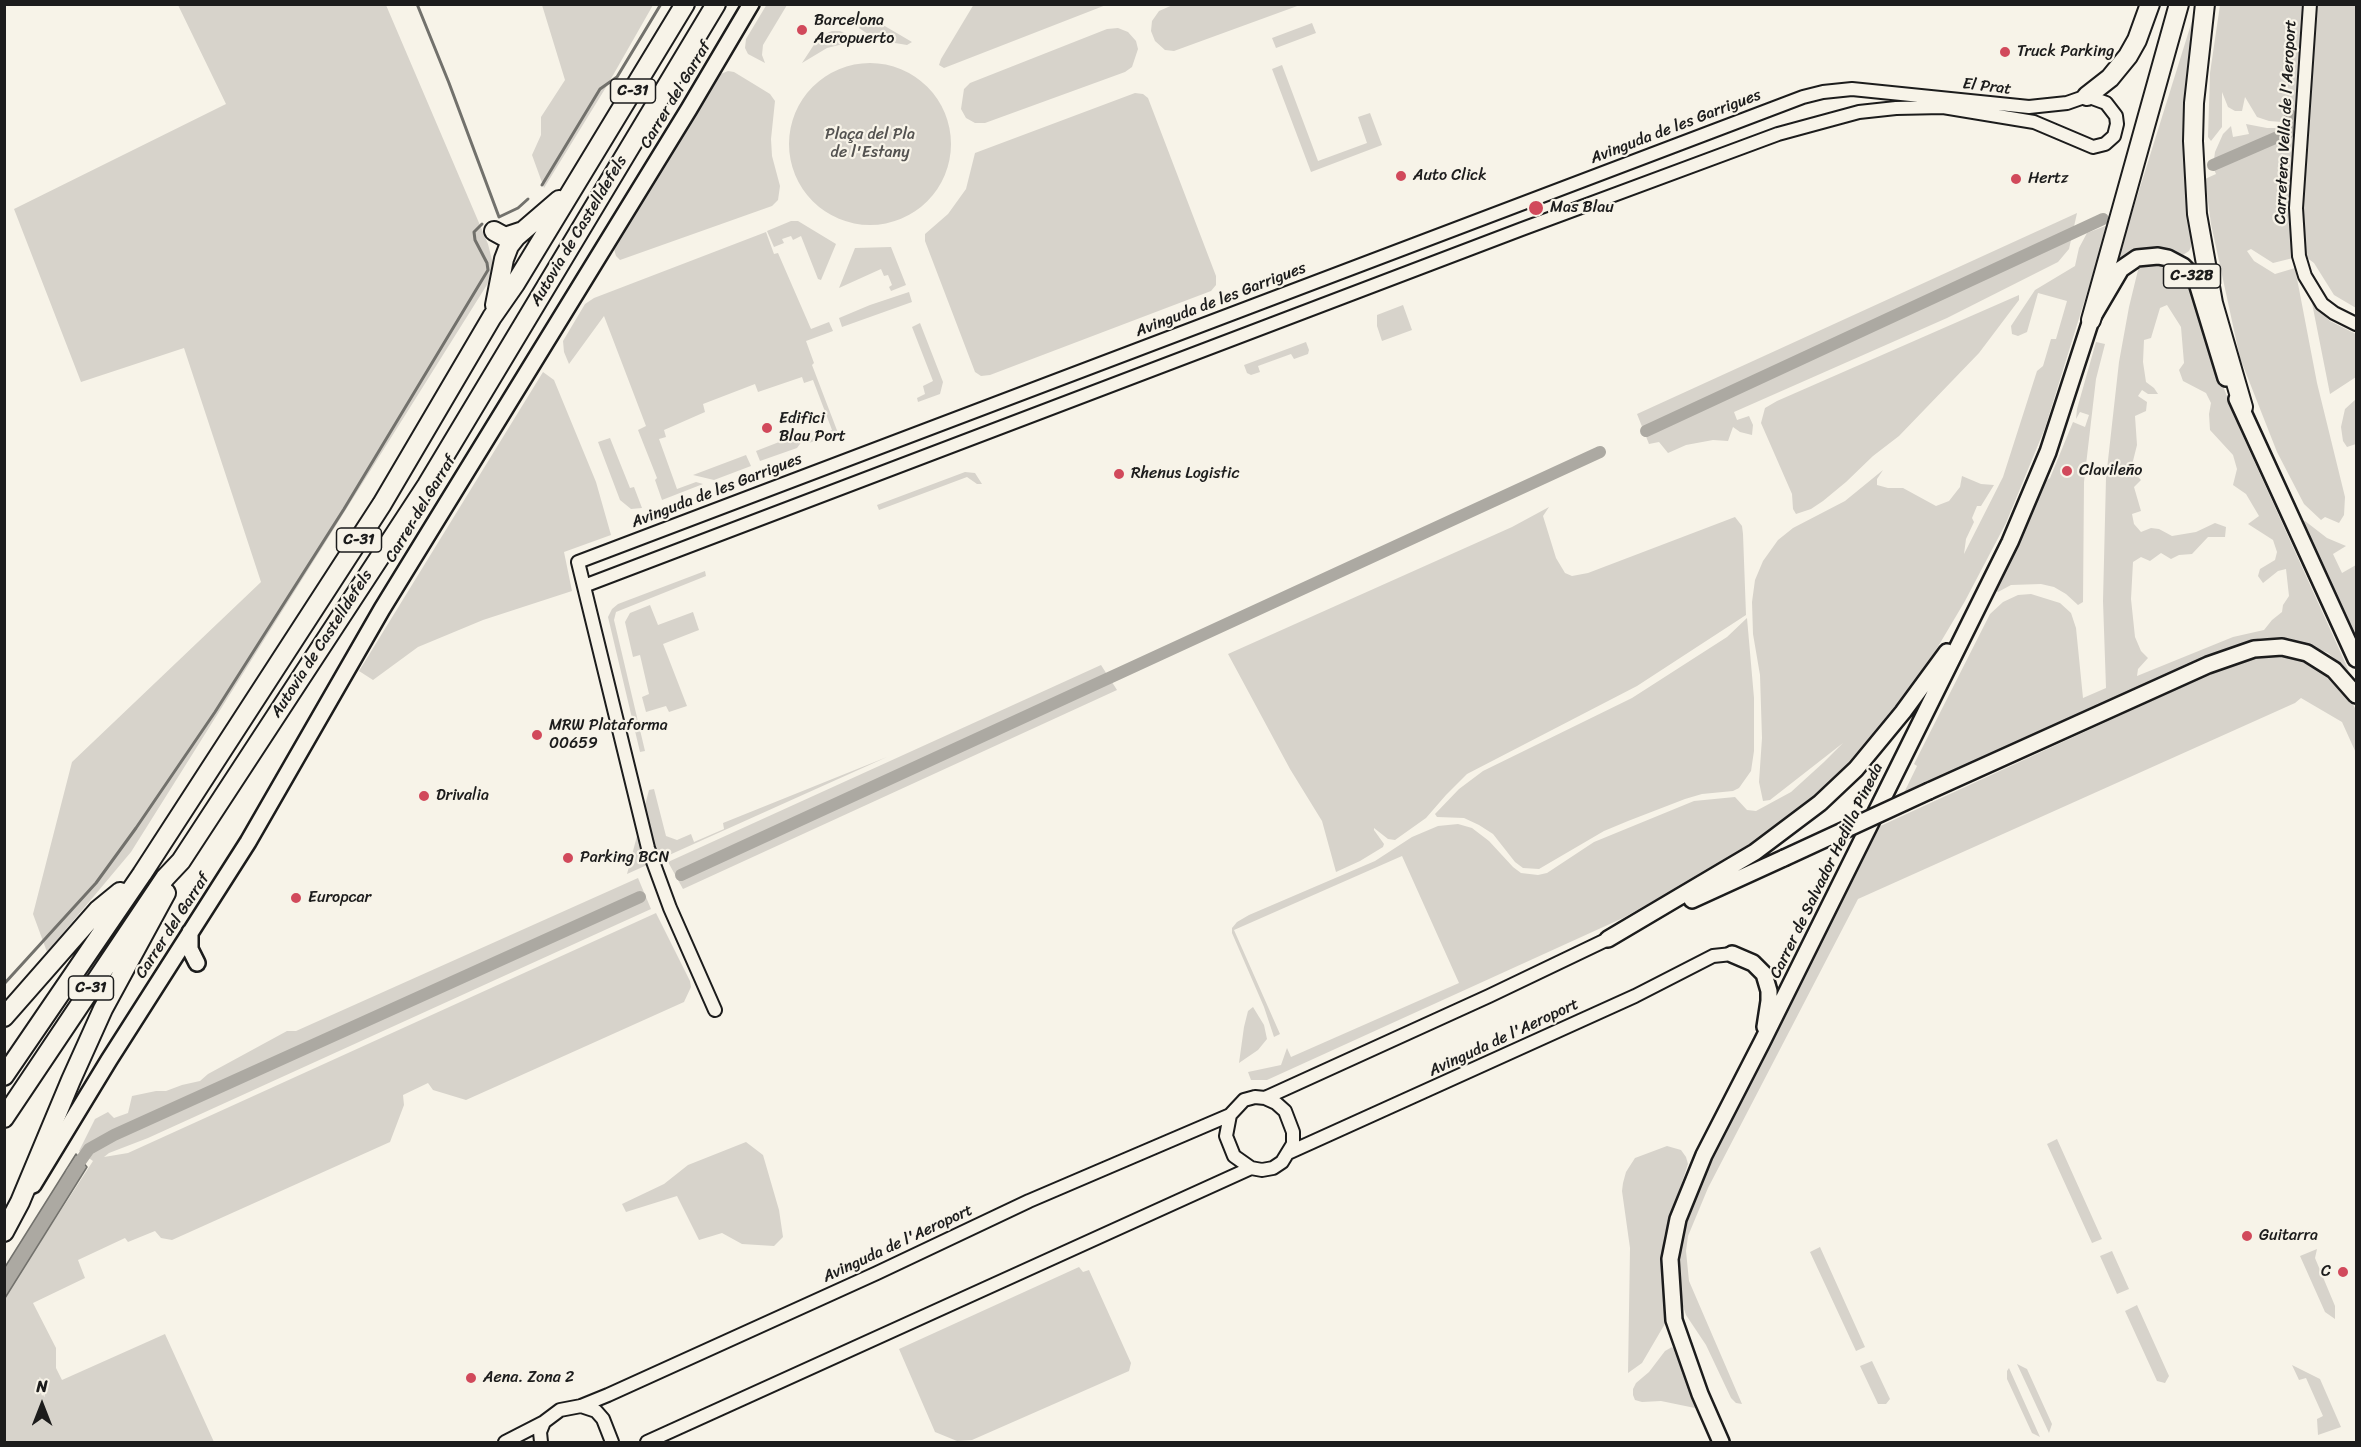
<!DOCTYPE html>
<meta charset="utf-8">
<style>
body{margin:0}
#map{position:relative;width:2361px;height:1447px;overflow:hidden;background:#f7f3e8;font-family:Sriracha,sans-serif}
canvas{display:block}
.frame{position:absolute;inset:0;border:6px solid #1c1c1c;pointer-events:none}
.north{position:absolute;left:12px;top:1375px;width:60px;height:60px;-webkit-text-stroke:4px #f7f3e8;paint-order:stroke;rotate:0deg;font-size:16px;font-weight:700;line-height:24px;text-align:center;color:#1c1c1c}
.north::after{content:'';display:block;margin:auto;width:21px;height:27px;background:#1c1c1c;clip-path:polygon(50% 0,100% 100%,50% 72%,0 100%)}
</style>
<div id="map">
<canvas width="2361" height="1447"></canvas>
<div class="frame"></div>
<div class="north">N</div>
</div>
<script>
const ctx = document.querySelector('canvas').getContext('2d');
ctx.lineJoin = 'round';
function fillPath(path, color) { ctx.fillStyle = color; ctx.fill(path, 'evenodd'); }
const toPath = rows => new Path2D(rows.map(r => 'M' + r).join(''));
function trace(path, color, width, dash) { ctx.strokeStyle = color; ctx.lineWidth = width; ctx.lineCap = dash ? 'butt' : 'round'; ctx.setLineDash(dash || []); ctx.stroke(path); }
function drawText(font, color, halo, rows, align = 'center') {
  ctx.font = font + ' Sriracha,sans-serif'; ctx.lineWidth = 4.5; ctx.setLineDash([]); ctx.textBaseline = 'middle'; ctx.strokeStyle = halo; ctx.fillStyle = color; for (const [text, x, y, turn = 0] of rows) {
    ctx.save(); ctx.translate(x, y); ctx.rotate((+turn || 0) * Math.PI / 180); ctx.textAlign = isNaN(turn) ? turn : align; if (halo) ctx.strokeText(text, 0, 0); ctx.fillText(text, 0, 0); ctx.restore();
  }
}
fillPath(toPath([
 [767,4,787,5,763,45,762,55,765,63,748,54,745,48,746,39],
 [974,4,1106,4,1106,5,944,68,939,65,941,59],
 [1175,4,1300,4,1300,5,1174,51,1165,50,1155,41,1151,31,1152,21,1159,11],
 [178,5,386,5,488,244,495,272,131,852,47,952,33,914,72,762,261,582,184,348,81,382,14,209,226,104],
 [542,5,653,5,608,84,544,188,532,155,541,135,541,117,565,80],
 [2197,5,2191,247,2189,251,2183,255,2152,249,2132,252,2117,261],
 [2220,5,2303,5,2296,116,2282,122,2269,121,2257,117,2245,97,2242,111,2235,111,2228,107,2222,92,2222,127,2211,141,2208,137,2210,73],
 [2315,5,2356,5,2356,308,2334,295,2314,263,2306,257,2303,236,2303,195],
 [866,15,912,42,907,45,877,40,859,28],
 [1312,23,1316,33,1276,48,1272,38],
 [1118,28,1128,32,1136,41,1138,49,1132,67,1125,72,985,123,975,123,966,118,961,109,964,89,970,83,1107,29],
 [832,31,840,31,859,40,827,48,802,63,819,37],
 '789 144a81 81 0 1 1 162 0a81 81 0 1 1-162 0Z',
 [1282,65,1318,161,1367,143,1358,117,1370,113,1382,145,1311,172,1272,69],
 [728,71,734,72,757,86,770,94,775,101,771,139,772,156,780,186,778,200,772,206,620,260,616,256,614,249,617,239,716,76],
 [1135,93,1143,94,1148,98,1216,276,1216,285,1211,291,990,375,981,376,975,372,925,241,925,234,948,214,966,189,975,153],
 [2246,124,2267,128,2294,128,2289,213,2293,258,2273,263,2251,249,2247,251,2254,261,2275,274,2295,268,2317,383,2345,497,2344,515,2339,523,2325,517,2321,520,2304,504,2277,452,2240,358,2211,224,2205,179,2216,174,2213,167,2215,152,2223,134,2231,126,2233,137,2249,134],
 [2077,213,2069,249,2058,262,1947,318,1734,412,1737,420,1749,416,1753,425,1752,435,1740,432,1733,427,1728,441,1713,440,1686,445,1668,453,1659,442,1649,444,1637,414],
 [791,221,798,221,836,244,821,280,818,279,801,236,793,240,791,236,782,239,784,243,774,247,767,231],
 [2108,225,2045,428,2006,523,1965,601,1933,655,1877,734,1845,770,1761,840,1623,918,1267,1080,1251,1080,1248,1072,1281,1065,1287,1048,1291,1057,1459,983,1402,856,1234,930,1280,1034,1274,1037,1264,1007,1232,933,1232,928,1237,922,1249,915,1375,861,1412,837,1438,826,1458,824,1472,828,1489,841,1513,867,1521,873,1538,875,1547,873,1594,842,1694,801,1735,797,1747,810,1756,811,1791,792,1824,762,1843,743,1770,800,1763,801,1759,782,1762,738,1760,675,1753,634,1752,602,1755,580,1763,561,1778,540,1793,528,1845,501,1883,470,1877,479,1877,485,1888,488,1903,488,1936,506,1949,501,1960,487,1962,476,1981,484,1994,485,1981,506,1977,506,1972,518,1974,522,1966,539,1964,554,2003,477,2037,371,2043,366,2051,339,2056,339,2067,301,2038,293,2027,332,2018,336,2012,334,2011,326,2035,290,2075,266,2079,248,2087,233],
 [766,232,774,254,778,253,811,329,829,322,833,331,806,341,814,363,812,365,838,433,809,443,813,438,832,430,813,380,804,383,802,377,758,392,755,384,703,404,705,412,664,430,666,437,659,439,677,489,696,482,703,484,662,500,655,480,657,478,638,430,646,426,604,316,569,364,564,352,563,341,585,304,594,298],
 [891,247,906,285,891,291,889,287,892,285,888,275,884,276,881,269,839,288,855,248],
 [2148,263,2167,264,2186,277,2194,289,2221,381,2241,432,2349,671,2328,653,2289,638,2261,638,2247,642,2213,654,1971,764,1901,799,1917,766,1914,764,1990,614,2003,602,2018,595,2031,594,2060,603,2071,613,2076,628,2083,698,2106,688,2103,601,2106,478,2119,362,2129,307,2139,266],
 [2167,305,2181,327,2184,363,2179,370,2183,381,2206,393,2211,403,2209,414,2210,430,2233,455,2237,469,2233,485,2246,494,2259,516,2248,524,2273,540,2277,552,2275,560,2260,569,2258,576,2263,583,2278,571,2286,569,2289,596,2283,605,2282,612,2272,620,2264,630,2233,637,2137,676,2138,669,2148,658,2141,651,2135,637,2131,599,2133,562,2141,557,2150,561,2161,553,2171,559,2179,555,2192,554,2208,537,2225,537,2226,527,2215,523,2196,532,2172,536,2159,529,2151,528,2141,532,2134,524,2132,514,2141,511,2134,487,2141,480,2131,469,2137,445,2135,416,2146,411,2147,402,2138,396,2142,390,2148,394,2158,394,2154,388,2146,382,2143,362,2144,340,2151,338,2160,308],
 [909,292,912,302,842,327,839,318,870,305],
 [2019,295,2019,300,1979,353,1899,436,1873,456,1846,482,1823,501,1811,509,1796,514,1793,509,1792,494,1761,423,1765,408,1777,401],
 [2312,303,2330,321,2356,334,2356,377,2330,394],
 [1403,305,1412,330,1382,341,1377,326,1377,315],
 [920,323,943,382,940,394,918,402,917,398,925,394,923,386,933,381,912,327],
 [1306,342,1309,350,1308,354,1294,359,1291,354,1258,366,1260,372,1251,375,1247,373,1244,365],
 [2096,342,2105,344,2096,379,2084,482,2083,602,2078,605,2066,594,2054,587,2041,584,2011,585,1998,592,1995,590,2043,483,2050,478,2073,422,2085,427,2089,415,2080,412,2076,419,2077,409],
 [543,372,554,380,596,482,611,535,564,552,572,591,483,620,418,647,373,680,359,671],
 [2356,399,2356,444,2347,447,2343,441,2341,427,2345,409],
 [810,430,797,448,760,461,756,451],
 [610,438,630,488,634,487,642,508,631,509,620,500,598,442],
 [746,455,751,466,714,480,693,475],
 [965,472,975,473,982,484,977,484,967,477,879,510,877,505],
 [1549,507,1543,516,1556,558,1565,573,1572,576,1588,573,1735,517,1742,526,1743,534,1746,615,1637,686,1467,774,1446,795,1426,818,1395,840,1388,839,1374,828,1374,830,1384,844,1383,847,1360,861,1336,872,1322,821,1290,769,1228,654,1512,527],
 [2305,521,2327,538,2346,546,2333,554,2342,573,2356,565,2356,642,2302,522],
 [705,571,706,576,616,612,614,620,645,751,640,752,608,617,612,609,618,604],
 [650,605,658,625,693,612,699,630,663,644,687,706,669,712,666,706,646,712,642,697,649,694,640,655,633,657,625,622,630,613],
 [1747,618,1754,698,1754,751,1751,771,1739,788,1733,791,1702,794,1685,799,1628,821,1604,831,1539,869,1523,868,1515,862,1493,834,1479,825,1464,818,1437,817,1435,814,1459,789,1483,771,1632,698,1727,637],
 [2282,652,2301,656,2331,675,2347,693,2356,710,2356,753,2342,722,2301,698,2295,703,1858,899,1708,1188,1688,1236,1686,1251,1689,1281,1742,1404,1736,1403,1731,1398,1706,1345,1686,1315,1682,1303,1678,1252,1682,1234,1698,1189,1876,828,2232,664,2248,658,2274,656],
 [1101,665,1117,690,683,889,668,862],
 [887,757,627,874,649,790,654,789,666,836,677,840,691,834,694,842,724,829,723,823],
 [638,878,651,909,148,1138,109,1153,104,1157,128,1153,656,913,690,981,691,987,684,1002,466,1100,433,1090,428,1083,403,1095,404,1105,390,1142,172,1240,161,1238,155,1231,128,1242,125,1238,78,1260,85,1278,33,1303,56,1348,56,1368,62,1380,165,1334,214,1442,5,1442,4,1298,93,1161,79,1151,95,1119,108,1112,114,1118,128,1113,132,1096,156,1091,166,1091,182,1085,200,1081,208,1074,287,1031,296,1031],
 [1253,1007,1264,1025,1267,1039,1258,1050,1239,1063,1244,1027,1248,1011],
 [2057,1139,2102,1239,2092,1243,2047,1144],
 [746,1142,763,1155,779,1210,783,1237,774,1246,742,1244,722,1233,699,1240,677,1196,626,1212,622,1204,664,1184,688,1165],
 [1667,1146,1681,1150,1686,1157,1688,1164,1664,1236,1661,1271,1666,1322,1642,1363,1628,1373,1630,1248,1622,1191,1623,1183,1626,1172,1635,1158],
 [1820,1247,1865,1347,1856,1351,1810,1252],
 [2317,1249,2315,1258,2335,1306,2335,1319,2325,1312,2300,1256],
 [2112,1251,2129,1289,2117,1294,2100,1256],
 [1079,1267,1083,1272,1089,1270,1131,1363,1129,1371,972,1440,957,1441,935,1432,899,1349],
 [2137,1305,2169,1376,2165,1383,2157,1381,2125,1311],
 [1672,1347,1675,1350,1698,1403,1695,1408,1661,1401,1642,1402,1635,1400,1633,1395,1633,1389,1636,1383,1649,1372,1665,1351],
 [1872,1361,1890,1399,1886,1404,1878,1404,1860,1366],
 [2017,1364,2027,1369,2052,1424,2049,1433],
 [2292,1365,2320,1379,2341,1427,2318,1435,2317,1419,2323,1416,2306,1378,2299,1380],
 [2009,1368,2040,1437,2032,1433,2007,1379,2007,1371]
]), '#d7d3cb');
const water = toPath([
 [76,1154,87,1167,5,1298,5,1267,76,1154]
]);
fillPath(water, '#aca9a2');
trace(water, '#72716c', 1.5);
trace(toPath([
 [417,4,449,83,499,217,518,208,528,199],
 [542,185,600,89,617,77,661,4],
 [4,984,96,883,136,828,215,712,344,509,488,270,487,263,475,240,474,232,482,224]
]), '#72716c', 3);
trace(toPath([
 [2213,165,2289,132,2290,115],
 [1646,431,2103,219],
 [681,875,1600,452],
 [72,1173,89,1149,114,1135,640,897]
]), '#aca9a2', 12);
const minor = toPath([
 [2310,4,2296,208,2299,256,2305,276,2322,304,2334,313,2356,324],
 [584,586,1522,229,1778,134,1859,112,1896,108,1943,107,2034,122,2093,147,2105,144,2114,136,2117,124,2116,116,2106,103,2087,96,2067,103,2029,107,1852,89,1823,92,1803,97,578,562,648,848,670,908,715,1010],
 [1255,1097,1265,1098,1276,1103,1285,1111,1293,1132,1293,1144,1282,1162,1273,1168,1262,1170,1251,1168,1234,1156,1226,1136,1230,1115,1244,1100,1255,1097],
 [1265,1098,1489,996,1608,939],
 [1288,1153,1635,996,1713,956,1732,954],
 [581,1406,596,1411,603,1419,612,1442],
 [505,1442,544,1422,560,1410,581,1406,608,1395,877,1273,1029,1201,1230,1115],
 [541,1442,540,1432,544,1422],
 [647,1442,1251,1168]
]);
const major = toPath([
 [2237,399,2356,659],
 [1929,791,2208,665,2254,649,2282,647,2307,653,2334,670,2356,695],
 [1692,900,1784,858],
 [190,932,190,949,197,963],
 [1608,939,1755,852,1820,803,1856,769,1903,712,1947,652],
 [1732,954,1753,963,1764,974,1769,991,1769,1001,1765,1027],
 [33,1185,109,1060,248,842,382,609,689,109,751,4],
 [1721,1442,1700,1394,1674,1320,1670,1259,1678,1219,1704,1155,1762,1042,2010,542,2048,452,2091,320,2121,269,2137,258,2158,256,2168,258,2183,266,2191,274,2197,283,2226,378]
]);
const highway = toPath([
 [2205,4,2194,103,2193,141,2197,214,2213,303,2243,407],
 [2087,96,2110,78,2128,56,2137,40,2150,4],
 [494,231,505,237,523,231],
 [495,305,504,259,509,246,516,237,559,200],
 [2091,320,2179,4],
 [4,1017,98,910,120,892],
 [4,1076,142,874,382,504,492,317,515,284,685,4],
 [4,1118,165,878,181,861,427,485,716,4],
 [4,1232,20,1202,71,1080,103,1009,166,893]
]);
trace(minor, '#1c1c1c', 16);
trace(major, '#1c1c1c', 20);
trace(highway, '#1c1c1c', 22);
trace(minor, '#f7f3e8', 12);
trace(major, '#f7f3e8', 15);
trace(highway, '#f7f3e8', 18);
const majorBridge = toPath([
 [1784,858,1929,791]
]);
trace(majorBridge, '#1c1c1c', 20, []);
trace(majorBridge, '#f7f3e8', 15);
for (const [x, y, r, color] of [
 [802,30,6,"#d1495b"],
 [2005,52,6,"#d1495b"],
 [1401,176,6,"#d1495b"],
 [2016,179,6,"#d1495b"],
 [1536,208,8,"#d1495b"],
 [767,428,6,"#d1495b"],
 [2067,471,6,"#d1495b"],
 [1119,474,6,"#d1495b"],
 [537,735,6,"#d1495b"],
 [424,796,6,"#d1495b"],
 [568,858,6,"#d1495b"],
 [296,898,6,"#d1495b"],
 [2247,1236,6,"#d1495b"],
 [2343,1272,6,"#d1495b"],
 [471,1378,6,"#d1495b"]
]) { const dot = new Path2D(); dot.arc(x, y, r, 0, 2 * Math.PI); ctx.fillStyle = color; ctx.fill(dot); trace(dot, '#f7f3e8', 2); }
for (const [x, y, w] of [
 [633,91,45],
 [2192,276,57],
 [359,540,45],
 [91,988,45]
]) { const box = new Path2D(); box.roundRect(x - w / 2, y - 12, w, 24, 4.5); ctx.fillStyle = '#f7f3e8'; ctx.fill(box); trace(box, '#1c1c1c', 1.5); }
drawText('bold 15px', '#1c1c1c', null, [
 ["C-31",633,91],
 ["C-32B",2192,276],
 ["C-31",359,540],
 ["C-31",91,988]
]);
drawText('16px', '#1c1c1c', '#f7f3e8', [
 ["Barcelona",814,21],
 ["Aeropuerto",814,39],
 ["Truck Parking",2017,52],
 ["Auto Click",1413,176],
 ["Hertz",2028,179],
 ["Mas Blau",1550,208],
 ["Edifici",779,419],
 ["Blau Port",779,437],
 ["Clavileño",2079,471],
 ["Rhenus Logistic",1131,474],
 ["MRW Plataforma",549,726],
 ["00659",549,744],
 ["Drivalia",436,796],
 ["Parking BCN",580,858],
 ["Europcar",308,898],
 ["Guitarra",2259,1236],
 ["C",2331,1272,"right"],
 ["Aena. Zona 2",483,1378]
], 'left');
drawText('16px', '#1c1c1c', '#f7f3e8', [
 ["El Prat",1987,87,7],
 ["Carrer del Garraf",676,95,-59],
 ["Carretera Vella de l'Aeroport",2286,122,-87],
 ["Avinguda de les Garrigues",1676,127,-21],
 ["Autovia de Castelldefels",579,231,-59],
 ["Avinguda de les Garrigues",1221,300,-21],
 ["Avinguda de les Garrigues",717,491,-21],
 ["Carrer del Garraf",421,509,-59],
 ["Autovia de Castelldefels",322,644,-57],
 ["Carrer de Salvador Hedilla Pineda",1827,871,-64],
 ["Carrer del Garraf",173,926,-57],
 ["Avinguda de l'Aeroport",1504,1038,-25],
 ["Avinguda de l'Aeroport",898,1244,-25]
]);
drawText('16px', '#545351', '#f7f3e8', [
 ["Plaça del Pla",870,135],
 ["de l'Estany",870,153]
]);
</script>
